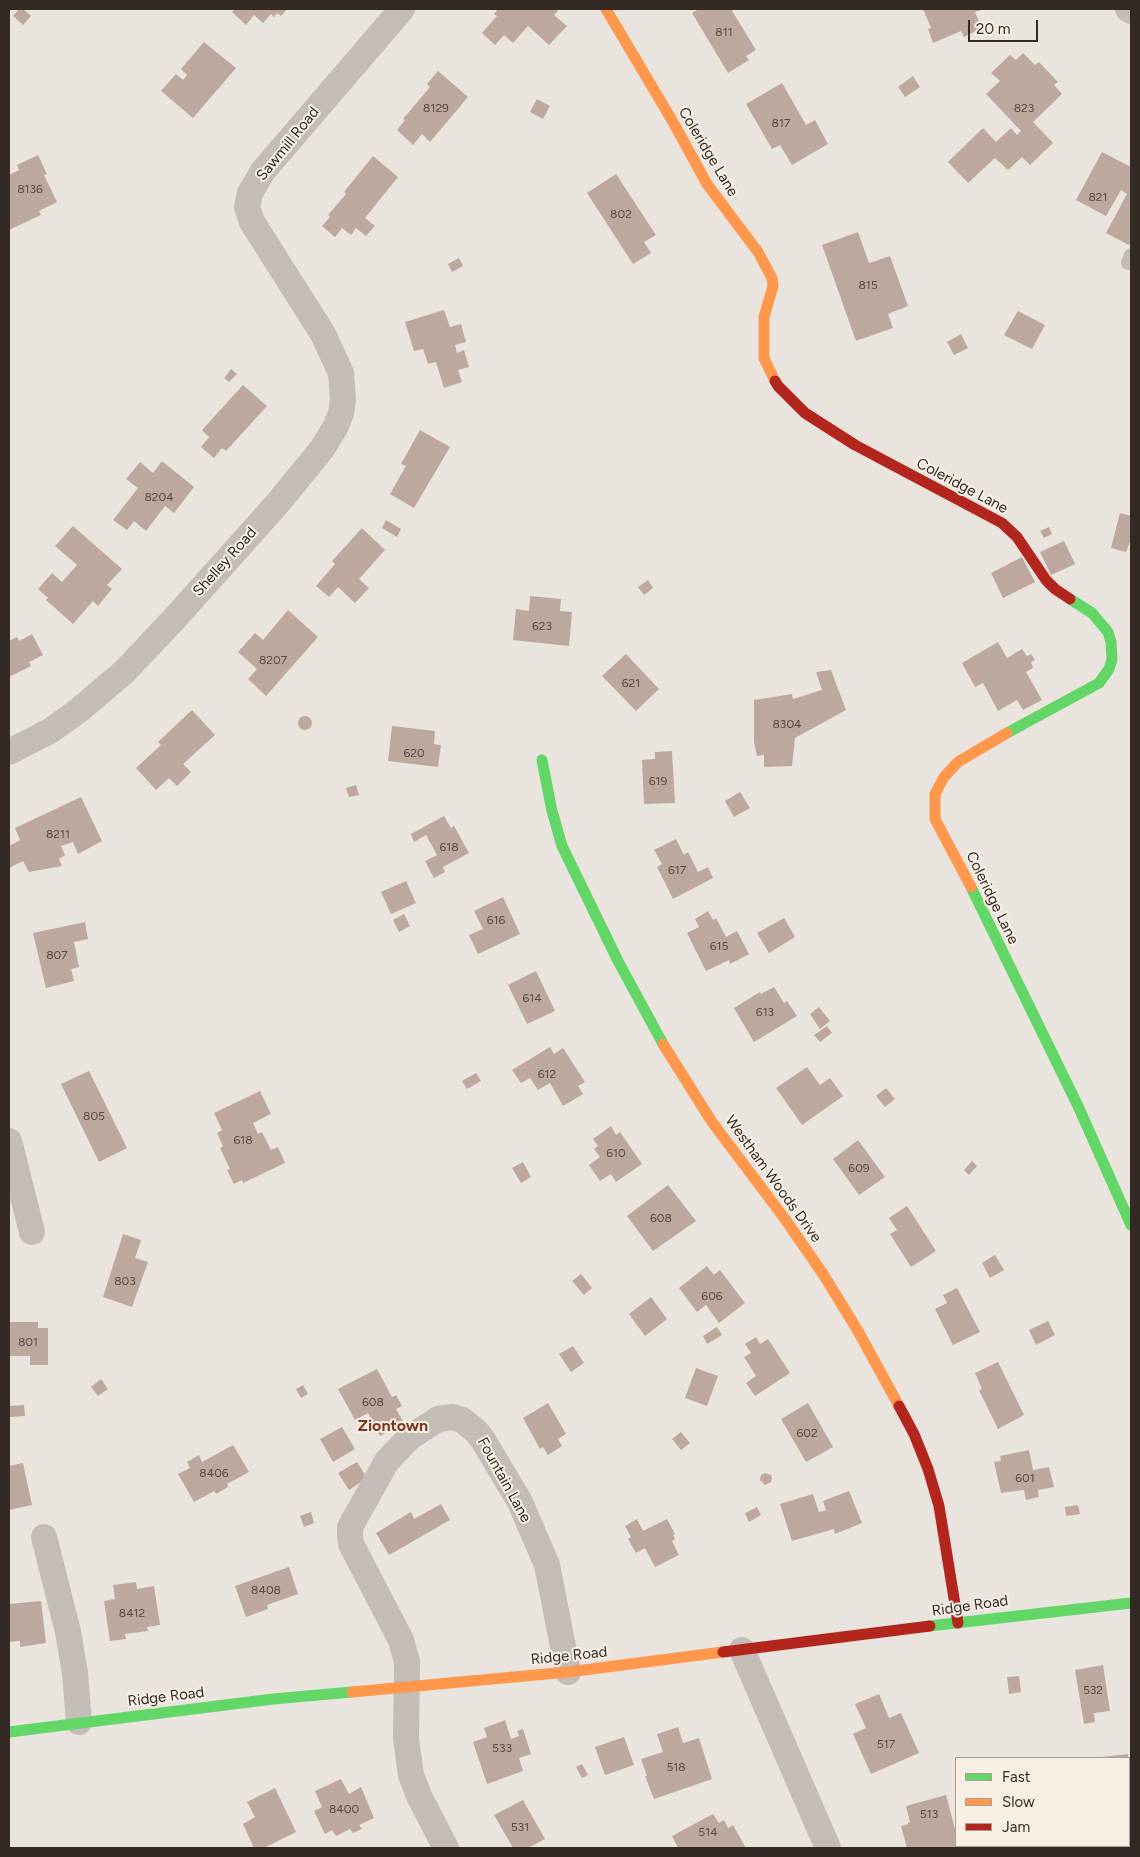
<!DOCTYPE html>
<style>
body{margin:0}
#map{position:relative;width:1140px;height:1857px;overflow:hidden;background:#eae4de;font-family:Figtree,sans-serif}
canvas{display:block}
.frame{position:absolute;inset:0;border:10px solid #332a26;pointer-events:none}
.legend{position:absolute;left:955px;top:1757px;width:175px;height:90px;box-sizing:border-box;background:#f8efe4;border:1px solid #a9a098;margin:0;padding:6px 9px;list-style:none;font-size:15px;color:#332a26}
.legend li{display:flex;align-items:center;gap:10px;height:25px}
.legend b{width:25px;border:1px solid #a9a098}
.scale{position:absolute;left:968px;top:20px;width:70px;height:22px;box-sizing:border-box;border:2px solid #332a26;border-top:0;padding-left:6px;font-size:15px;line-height:18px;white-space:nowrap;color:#332a26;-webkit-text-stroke:4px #f8efe4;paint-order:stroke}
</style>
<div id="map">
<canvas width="1140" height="1857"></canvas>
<div class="frame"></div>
<ul class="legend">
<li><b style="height:6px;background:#63d668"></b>Fast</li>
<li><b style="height:6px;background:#ff974d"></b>Slow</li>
<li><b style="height:6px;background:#b3261e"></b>Jam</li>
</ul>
<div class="scale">20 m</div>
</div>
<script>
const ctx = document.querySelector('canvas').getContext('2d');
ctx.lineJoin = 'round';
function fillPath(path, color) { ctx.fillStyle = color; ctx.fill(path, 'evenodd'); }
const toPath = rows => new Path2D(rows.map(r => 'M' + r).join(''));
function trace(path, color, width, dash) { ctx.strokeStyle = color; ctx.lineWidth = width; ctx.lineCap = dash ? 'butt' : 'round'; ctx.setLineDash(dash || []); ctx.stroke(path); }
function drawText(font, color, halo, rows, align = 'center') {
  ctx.font = font + ' Figtree,sans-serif'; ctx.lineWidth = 4; ctx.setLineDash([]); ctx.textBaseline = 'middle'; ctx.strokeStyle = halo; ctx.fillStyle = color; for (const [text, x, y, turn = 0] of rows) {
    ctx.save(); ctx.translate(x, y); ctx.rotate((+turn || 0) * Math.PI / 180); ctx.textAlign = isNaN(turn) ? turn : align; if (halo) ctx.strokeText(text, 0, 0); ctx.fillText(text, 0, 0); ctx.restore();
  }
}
fillPath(toPath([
 [19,9,23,9,31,16,23,25,13,16],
 [235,9,287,9,281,16,277,13,274,17,271,14,263,23,254,15,246,25,232,12],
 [498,9,556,9,558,11,554,15,567,26,549,45,528,26,513,43,504,35,495,45,482,33,497,16,494,14],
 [699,9,731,9,756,50,746,56,749,60,728,73,692,13],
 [923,9,983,9,975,12,982,28,964,37,961,31,933,43,928,29,931,28],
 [204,42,236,68,193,118,161,91,176,74,183,80,187,75,181,69],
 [1023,53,1035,65,1039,62,1058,82,1054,85,1062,94,1033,122,1053,143,1030,165,1022,157,1008,170,995,158,968,183,948,162,983,128,996,142,1011,128,1017,135,1021,131,986,94,1000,81,991,73,1010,55,1016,60],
 [438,71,468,97,430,142,422,134,413,145,397,130,405,120,403,119,430,87,427,84],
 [913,76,920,87,905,97,898,87],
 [782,83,806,125,815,120,828,144,792,165,780,145,772,149,746,104],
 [537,99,550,106,543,119,530,112],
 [1102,152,1131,167,1131,240,1129,245,1106,233,1127,194,1121,190,1106,216,1076,200],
 [38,155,47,174,44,175,57,202,39,211,41,215,9,230,9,175,19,170,17,165],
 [373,156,398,177,365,218,375,226,366,236,356,228,351,235,342,228,335,237,322,226,330,217,328,215,346,194,344,192],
 [616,174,656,235,644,242,651,253,633,264,587,193],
 [858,232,869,263,890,256,908,306,888,314,893,328,856,341,822,245],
 [459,258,463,266,452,272,448,264],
 [444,310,450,327,461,324,466,342,455,345,457,353,464,350,469,367,458,370,462,382,444,388,436,362,428,364,423,349,414,351,405,322],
 [1018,311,1045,325,1032,349,1004,335],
 [961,334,968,348,954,355,947,342],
 [231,369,237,374,229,382,224,378],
 [243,385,267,406,226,451,222,448,214,458,201,447,209,437,202,430],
 [420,430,450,447,414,508,390,494,406,466,401,464],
 [162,461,194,487,174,513,165,506,146,531,134,521,127,530,113,520,138,488,126,479,140,462,153,473],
 [1120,513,1131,516,1131,539,1126,552,1111,548],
 [386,520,401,529,397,537,382,528],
 [73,526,122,569,107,585,112,589,98,606,93,601,73,624,46,600,48,598,38,589,52,573,62,582,77,565,55,546],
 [1049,527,1052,534,1044,538,1040,531],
 [362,528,385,550,359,579,369,588,355,603,338,587,329,597,316,586,335,564,332,561],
 [1064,541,1075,564,1051,575,1040,552],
 [1022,557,1035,582,1003,598,991,573],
 [648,580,653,588,644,595,638,587],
 [530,596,561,599,560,611,572,612,569,646,513,640,516,609,529,611],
 [288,610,318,637,266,696,248,679,257,669,238,652,255,633,263,640],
 [32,634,43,655,29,662,31,666,9,677,9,641,17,637,19,641],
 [998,642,1007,658,1022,649,1027,656,1031,654,1035,660,1031,662,1033,668,1026,672,1042,700,1023,710,1017,700,998,711,983,683,975,687,962,663],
 [626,654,659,689,636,711,602,676],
 [831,670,846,710,795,738,792,766,764,767,764,755,757,756,754,742,754,700,792,694,793,699,822,690,816,672],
 [192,710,215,735,183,764,191,772,177,786,169,778,156,790,136,768,161,745,158,742],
 '298 723a7 7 0 1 1 14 0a7 7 0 1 1-14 0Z',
 [392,726,435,731,434,744,441,745,438,767,388,761],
 [672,751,675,803,644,804,642,760,655,759,655,752],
 [356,785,359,795,349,797,346,788],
 [740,792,750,808,734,817,725,801],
 [81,797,102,841,78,854,73,842,61,846,65,855,59,859,62,866,29,872,23,861,9,868,9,846,20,840,15,828],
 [444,816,451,828,454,826,469,853,443,867,445,872,434,878,425,861,437,855,426,835,414,842,411,834],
 [676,839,684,855,688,852,698,872,708,867,713,878,673,899,657,867,662,864,654,850],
 [406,881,416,903,391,914,381,892],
 [503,897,520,934,478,954,469,935,483,929,474,911],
 [708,911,713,920,716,918,726,937,737,931,749,954,730,964,729,960,706,971,687,933,699,927,695,919],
 [404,914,410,926,399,932,393,920],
 [784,918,795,937,769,953,757,933],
 [85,922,88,939,74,942,79,967,71,969,74,981,46,988,33,933],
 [536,971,555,1011,527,1024,508,985],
 [774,987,784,1003,787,1001,797,1016,754,1042,734,1008,760,992,761,994],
 [819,1007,830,1021,820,1029,810,1014],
 [827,1026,832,1033,820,1042,814,1035],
 [550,1047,554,1054,563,1048,585,1082,578,1086,583,1094,563,1106,550,1083,538,1090,530,1078,521,1083,512,1070],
 [807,1067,820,1085,830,1078,843,1096,802,1125,776,1088],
 [89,1071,127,1148,99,1162,61,1084],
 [476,1073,481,1081,467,1089,462,1081],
 [886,1088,895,1099,885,1107,876,1096],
 [260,1091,271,1114,253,1123,258,1134,262,1132,271,1150,278,1147,285,1163,243,1183,242,1180,234,1184,227,1170,230,1169,220,1148,223,1146,217,1133,222,1130,214,1113],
 [611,1126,616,1135,620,1132,642,1164,616,1182,611,1174,600,1181,589,1165,600,1157,594,1149,598,1146,593,1139],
 [858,1140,885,1177,859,1195,833,1159],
 [972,1161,977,1166,969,1175,964,1170],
 [523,1162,531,1177,521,1183,512,1168],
 [668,1185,696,1221,653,1251,627,1216],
 [907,1206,936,1251,911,1267,890,1234,897,1230,889,1218],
 [123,1234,141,1240,135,1258,148,1262,132,1307,103,1297],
 [995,1255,1004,1270,990,1278,982,1263],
 [707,1266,714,1275,720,1270,745,1303,719,1323,706,1305,697,1312,679,1288],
 [581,1274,592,1288,584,1295,572,1281],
 [957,1288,980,1332,953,1345,935,1309,947,1303,943,1295],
 [651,1297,667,1319,645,1336,629,1314],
 [1048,1321,1055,1335,1036,1345,1029,1330],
 [9,1322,38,1322,38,1328,48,1328,48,1365,30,1365,30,1356,9,1356],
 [717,1327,722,1335,707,1344,703,1336],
 [756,1337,760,1344,768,1339,790,1373,755,1396,746,1383,756,1376,744,1357,751,1353,745,1344],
 [573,1346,584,1363,571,1372,559,1354],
 [998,1362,1024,1415,998,1429,979,1390,982,1389,975,1373],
 [696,1368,718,1376,707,1406,685,1398],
 [377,1369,392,1397,396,1395,402,1406,396,1409,404,1423,380,1436,368,1413,355,1420,338,1389],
 [101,1379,108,1389,98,1396,91,1387],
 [303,1385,308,1394,301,1398,296,1389],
 [548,1403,566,1434,558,1439,562,1446,548,1455,543,1447,540,1449,523,1418],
 [808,1403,833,1447,806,1462,781,1419],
 [24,1405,25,1416,10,1417,9,1406],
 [342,1427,355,1449,333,1462,320,1439],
 [681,1432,690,1443,681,1450,672,1439],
 [233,1445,249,1472,227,1484,228,1487,216,1494,214,1491,194,1502,178,1474,190,1468,187,1462,199,1455,202,1462],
 [1029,1450,1033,1470,1049,1467,1054,1487,1038,1490,1039,1497,1026,1500,1024,1490,1001,1493,994,1462,1001,1461,1000,1456],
 [357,1462,367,1478,349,1490,338,1473],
 [23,1463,32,1505,9,1510,9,1466],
 [765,1473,771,1475,772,1478,771,1482,765,1485,760,1480,761,1475],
 [849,1491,862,1523,835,1534,834,1529,792,1541,780,1504,813,1494,819,1512,826,1510,823,1501],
 [441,1504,450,1520,389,1555,376,1533,411,1512,414,1519],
 [1078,1505,1080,1514,1066,1516,1065,1507],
 [757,1507,761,1515,749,1522,745,1513],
 [311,1512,314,1523,304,1527,300,1516],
 [637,1519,643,1531,667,1519,675,1534,673,1535,675,1539,672,1541,679,1555,655,1567,645,1548,636,1553,628,1539,631,1537,625,1526],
 [289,1567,298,1594,267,1605,268,1609,246,1617,235,1586],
 [136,1582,137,1589,154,1586,160,1625,147,1627,148,1631,125,1634,126,1639,110,1641,104,1601,115,1599,113,1585],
 [41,1601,46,1643,20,1647,20,1641,9,1642,9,1604],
 [1103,1665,1110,1711,1094,1713,1095,1722,1084,1724,1075,1670],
 [1019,1676,1021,1692,1009,1694,1007,1677],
 [879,1694,889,1718,901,1713,919,1753,871,1774,853,1734,866,1728,855,1704],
 [505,1720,511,1739,519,1736,517,1731,523,1729,531,1754,519,1758,523,1771,487,1784,473,1742,487,1737,484,1728],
 [678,1727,683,1743,699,1738,712,1779,654,1799,645,1776,647,1776,641,1759,663,1752,657,1734],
 [624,1737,634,1765,605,1775,595,1747],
 [1128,1754,1128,1758,1102,1758,1102,1757],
 [582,1764,588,1775,582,1778,576,1767],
 [1129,1772,1131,1782,1131,1799,1129,1799],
 [341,1779,349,1794,361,1787,374,1818,359,1825,362,1829,353,1833,350,1829,336,1836,332,1830,325,1834,314,1811,322,1807,315,1791],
 [275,1788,296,1832,264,1848,254,1848,243,1824,255,1817,247,1802],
 [946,1795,956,1833,956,1846,961,1846,954,1848,907,1848,901,1826,908,1824,908,1823,910,1822,906,1806],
 [523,1800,545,1839,528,1848,513,1848,494,1815],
 [713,1814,719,1823,724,1820,728,1828,733,1825,746,1848,678,1848,672,1836]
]), '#bda8a0');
trace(toPath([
 [1128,263,1131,255]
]), '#c3bcb7', 14);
trace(toPath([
 [1128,9,1131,11],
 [9,752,50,731,78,711,124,672,176,617,277,504,322,449,336,426,341,413,343,400,341,373,323,334,252,222,247,207,250,193,263,171,402,9],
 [9,1141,32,1232],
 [44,1537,68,1632,75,1673,79,1722],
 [742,1650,828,1848],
 [446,1848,419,1796,411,1775,406,1739,407,1662,401,1640,351,1544,350,1536,350,1527,387,1461,409,1438,438,1419,453,1417,462,1420,476,1431,483,1440,520,1502,547,1565,568,1672]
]), '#c3bcb7', 26);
trace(toPath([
 [1007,733,1099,683,1109,669,1112,660,1111,642,1108,632,1092,613,1070,599],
 [542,760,552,811,562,846,618,961,663,1044],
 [971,887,1078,1106,1131,1225],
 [930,1626,1131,1603],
 [9,1732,273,1699,352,1692]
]), '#63d668', 11);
trace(toPath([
 [606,9,673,122,707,184,758,252,772,278,773,286,764,317,764,358,775,381],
 [971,887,935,819,935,794,944,777,958,762,1007,733],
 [663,1044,712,1122,785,1219,823,1274,858,1331,899,1406],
 [352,1692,568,1672,723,1652]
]), '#ff974d', 11);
trace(toPath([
 [775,381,778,386,805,413,855,445,1002,523,1017,537,1046,580,1055,589,1070,599],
 [899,1406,914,1434,928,1469,939,1506,958,1623],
 [723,1652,930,1626]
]), '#b3261e', 11);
drawText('12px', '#564a44', null, [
 ["811",724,32],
 ["8129",436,108],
 ["823",1024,108],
 ["817",781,123],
 ["8136",30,189],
 ["821",1098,197],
 ["802",621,214],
 ["815",868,285],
 ["8204",159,497],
 ["623",542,626],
 ["8207",273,660],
 ["621",631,683],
 ["8304",787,724],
 ["620",414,753],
 ["619",658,781],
 ["8211",58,834],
 ["618",449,847],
 ["617",677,870],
 ["616",496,920],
 ["615",719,946],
 ["807",57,955],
 ["614",532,998],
 ["613",765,1012],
 ["612",547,1074],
 ["805",94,1116],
 ["618",243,1140],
 ["610",616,1153],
 ["609",859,1168],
 ["608",661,1218],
 ["803",125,1281],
 ["606",712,1296],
 ["801",28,1342],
 ["608",373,1402],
 ["602",807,1433],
 ["8406",214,1473],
 ["601",1025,1478],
 ["8408",266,1590],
 ["8412",132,1613],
 ["532",1093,1690],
 ["517",886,1744],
 ["533",502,1748],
 ["518",676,1767],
 ["8400",344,1809],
 ["513",929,1814],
 ["531",520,1827],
 ["514",708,1832]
]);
drawText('15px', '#332a26', '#f8efe4', [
 ["Sawmill Road",288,144,-51],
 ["Coleridge Lane",708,152,59],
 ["Coleridge Lane",962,486,28],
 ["Shelley Road",225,562,-48],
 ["Coleridge Lane",992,898,64],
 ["Westham Woods Drive",773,1179,54],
 ["Fountain Lane",504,1480,61],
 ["Ridge Road",970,1606,-8],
 ["Ridge Road",569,1656,-6],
 ["Ridge Road",166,1697,-7]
]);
drawText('bold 16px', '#7f3722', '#f8efe4', [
 ["Ziontown",393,1426]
]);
</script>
